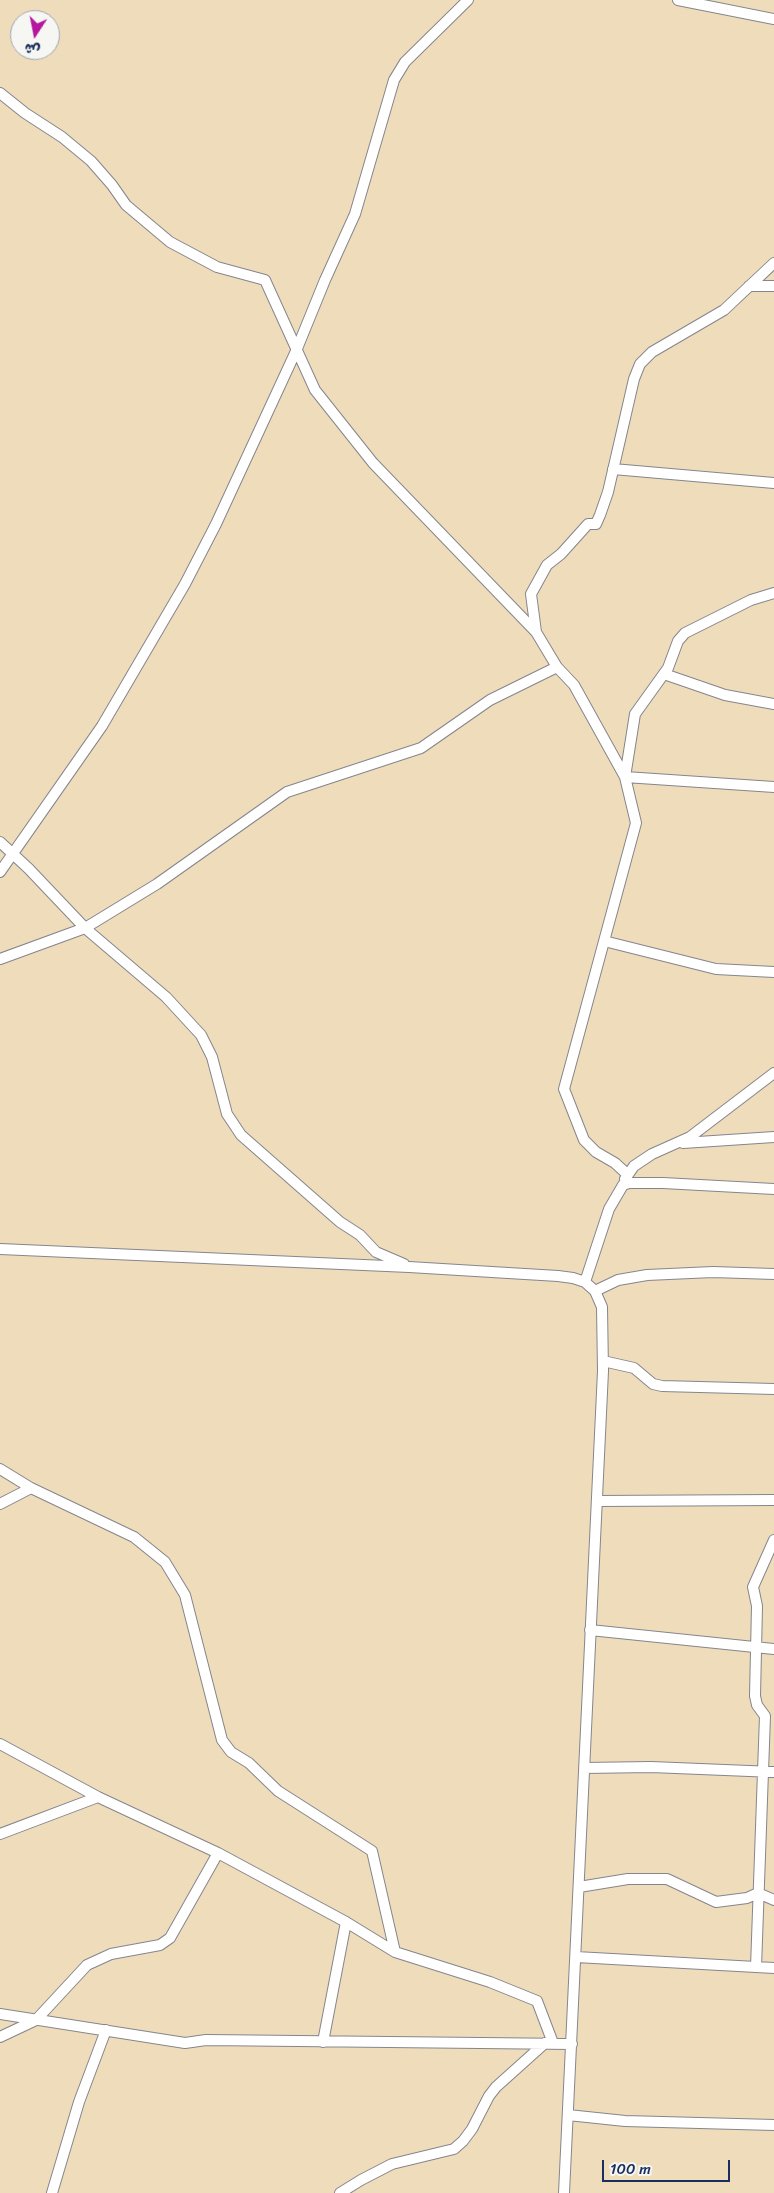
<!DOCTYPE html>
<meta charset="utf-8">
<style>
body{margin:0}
#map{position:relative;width:774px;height:2193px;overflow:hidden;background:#efdcbb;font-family:Sriracha,"Playpen Sans Arabic",sans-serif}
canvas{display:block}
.north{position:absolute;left:10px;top:10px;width:50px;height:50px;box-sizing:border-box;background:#f6f6f2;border:1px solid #9ea6b7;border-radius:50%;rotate:191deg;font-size:14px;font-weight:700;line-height:20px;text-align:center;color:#1b2f5e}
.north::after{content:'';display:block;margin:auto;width:18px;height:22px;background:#b5179e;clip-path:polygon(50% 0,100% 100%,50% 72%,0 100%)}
.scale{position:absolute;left:602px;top:2160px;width:128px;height:22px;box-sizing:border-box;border:2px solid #1b2f5e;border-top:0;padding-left:6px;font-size:15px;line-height:18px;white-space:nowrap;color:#1b2f5e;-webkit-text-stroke:4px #f6f6f2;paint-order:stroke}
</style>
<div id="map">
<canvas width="774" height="2193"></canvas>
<div class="north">ش</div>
<div class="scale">100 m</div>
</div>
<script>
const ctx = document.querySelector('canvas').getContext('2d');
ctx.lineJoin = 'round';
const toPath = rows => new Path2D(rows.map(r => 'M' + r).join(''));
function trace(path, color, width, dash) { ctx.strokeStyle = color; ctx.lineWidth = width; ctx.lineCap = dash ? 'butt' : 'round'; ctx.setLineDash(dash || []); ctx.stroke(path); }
const minor = toPath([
 [678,0,774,19],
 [0,93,25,113,62,137,91,161,112,185,126,205,170,242,217,267,265,280,315,390,373,463,536,632],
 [774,263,724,310,652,352,640,364,634,379,608,492,600,515,596,524,588,524,561,554,547,565,531,594,536,632,557,667,574,685,625,777,774,787],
 [749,286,774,286],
 [613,469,774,483],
 [664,674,725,695,774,704],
 [0,842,29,869,85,928,166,997,201,1035,212,1057,227,1114,241,1135,340,1222,360,1235,376,1252,404,1264],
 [0,872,102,726,185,584,216,524,296,351,325,280,355,214,394,80,405,62,468,0],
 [604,941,716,969,774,972],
 [0,959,85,928,157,884,287,792,421,748,490,700,557,667],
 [683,1143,774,1137],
 [627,1174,615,1163,596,1152,584,1140,564,1089,636,823,625,777,635,714,668,668,678,641,685,633,751,600,774,593],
 [625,1179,634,1166,652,1154,690,1137,774,1073],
 [0,1249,409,1267,558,1276,573,1278,585,1282,595,1291,602,1307,603,1371,564,2193],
 [585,1282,609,1209,623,1185,629,1183,663,1183,774,1189],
 [595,1291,618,1280,647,1275,713,1272,774,1274],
 [603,1361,634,1368,653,1384,662,1386,774,1389],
 [0,1469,31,1488,134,1537,165,1562,185,1595,222,1740,231,1752,249,1763,278,1791,372,1851,395,1952],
 [597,1501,774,1500],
 [0,1504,31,1488],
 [590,1630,774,1649],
 [0,1744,98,1797,218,1853,346,1922,395,1952,490,1982,537,2001,553,2043],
 [584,1768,651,1767,774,1772],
 [0,1834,98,1797],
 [579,1887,628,1879,667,1879,716,1902,747,1898,758,1893,774,1900],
 [576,1957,774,1968],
 [756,1967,765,1716,757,1705,755,1696,757,1606,753,1587,774,1540],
 [0,2014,185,2043,206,2040,572,2044],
 [0,2037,36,2020,87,1965,111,1954,160,1945,170,1938,218,1853],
 [323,2042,346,1922],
 [568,2115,625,2121,774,2125],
 [52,2193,79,2102,106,2030],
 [340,2193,361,2180,392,2164,454,2149,463,2141,472,2129,489,2096,496,2087,545,2043]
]);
trace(minor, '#85868c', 12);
trace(minor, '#fff', 10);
</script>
